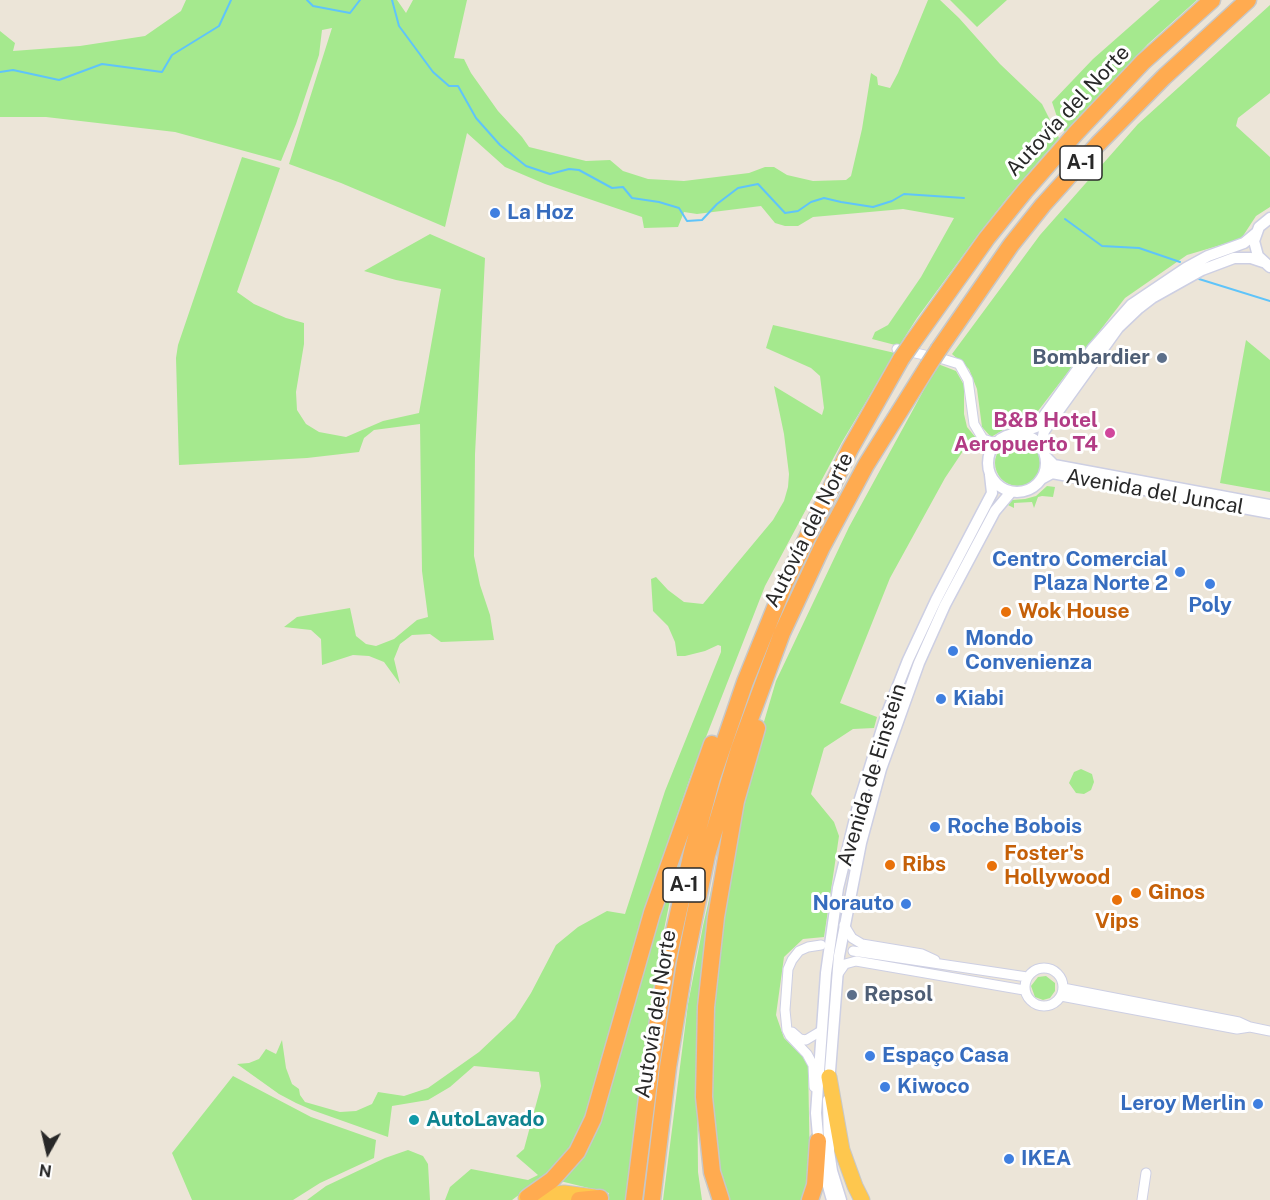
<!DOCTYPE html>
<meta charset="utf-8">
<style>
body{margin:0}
#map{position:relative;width:1270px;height:1200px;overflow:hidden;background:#ece5d8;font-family:"Public Sans",sans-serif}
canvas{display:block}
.north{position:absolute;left:18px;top:1122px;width:60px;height:60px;-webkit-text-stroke:4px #fff;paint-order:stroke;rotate:188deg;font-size:16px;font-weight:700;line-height:24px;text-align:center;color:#282828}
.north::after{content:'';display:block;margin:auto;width:21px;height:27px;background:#282828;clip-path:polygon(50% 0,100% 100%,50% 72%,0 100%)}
</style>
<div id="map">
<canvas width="1270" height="1200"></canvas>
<div class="north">N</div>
</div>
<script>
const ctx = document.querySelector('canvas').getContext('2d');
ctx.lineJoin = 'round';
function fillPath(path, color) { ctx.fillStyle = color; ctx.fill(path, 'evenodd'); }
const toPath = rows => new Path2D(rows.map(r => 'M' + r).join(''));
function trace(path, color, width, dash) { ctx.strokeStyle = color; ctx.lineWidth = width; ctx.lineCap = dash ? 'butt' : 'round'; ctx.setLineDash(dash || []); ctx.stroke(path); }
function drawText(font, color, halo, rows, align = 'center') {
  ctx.font = font + ' "Public Sans",sans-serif'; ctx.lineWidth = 6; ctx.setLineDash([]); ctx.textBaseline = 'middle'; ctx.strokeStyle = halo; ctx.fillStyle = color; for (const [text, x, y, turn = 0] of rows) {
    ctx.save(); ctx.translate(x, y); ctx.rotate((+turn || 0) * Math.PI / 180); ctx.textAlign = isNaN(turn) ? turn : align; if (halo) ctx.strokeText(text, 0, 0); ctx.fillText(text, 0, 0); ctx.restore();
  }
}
fillPath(toPath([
 [186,0,397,0,406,13,413,0,467,0,454,58,464,59,471,73,498,111,522,137,529,147,586,161,610,160,623,171,648,179,684,181,749,173,765,167,774,167,787,175,813,181,846,180,851,176,862,129,871,73,877,77,878,85,890,88,898,73,928,0,940,0,959,18,1000,64,1042,104,1059,138,1008,197,978,235,917,318,899,346,872,339,875,332,888,325,921,277,954,218,903,209,813,217,798,226,785,226,775,223,761,206,697,214,684,212,678,227,644,228,642,217,545,184,505,167,467,133,445,227,341,183,289,164,332,28,322,30,319,55,296,124,281,161,175,132,46,117,0,117,0,31,15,43,13,51,80,46,145,36,181,11],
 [950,0,1007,0,977,27],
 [1160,0,1197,0,1148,44,1065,132,1060,126,1052,102,1093,59],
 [1270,5,1270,93,1238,118,1236,126,1270,157,1270,207,1256,216,1241,239,1187,255,1125,298,1028,424,1010,426,991,437,982,427,977,389,969,369,952,354,1040,235,1138,124],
 [242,157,280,168,237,292,254,304,286,318,304,323,304,344,296,392,297,410,306,424,319,432,346,437,383,421,419,413,441,289,396,280,364,271,430,234,485,258,475,454,474,556,480,585,490,615,494,640,441,642,430,634,412,635,400,644,394,659,400,684,384,662,369,656,353,655,322,665,321,639,311,630,284,627,297,617,350,608,356,636,366,644,376,646,394,639,417,620,428,617,422,571,420,424,374,430,364,438,359,452,307,458,179,465,176,358,178,345],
 [773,325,895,353,842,442,765,586,690,778,642,918,602,1059,589,1110,570,1151,543,1177,512,1200,445,1200,450,1187,471,1169,528,1180,538,1175,516,1156,524,1149,541,1086,539,1072,474,1066,450,1087,428,1100,392,1106,388,1137,312,1110,296,1103,279,1094,237,1064,249,1063,259,1059,266,1049,276,1054,282,1040,286,1068,292,1084,299,1089,300,1095,305,1102,340,1112,356,1111,372,1104,378,1092,404,1096,428,1088,479,1052,515,1018,531,993,556,945,578,927,607,911,625,914,665,791,721,652,721,646,718,645,705,651,685,656,677,656,675,642,668,626,653,611,651,579,656,577,668,590,684,602,703,604,773,520,784,501,788,487,789,474,784,434,774,386,822,415,824,408,820,376,811,368,766,348],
 [1246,340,1270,360,1270,492,1220,483],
 [938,364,956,371,964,385,964,414,967,427,985,449,975,451,965,448,945,478,890,578,840,703,877,717,874,728,853,729,824,748,811,794,834,822,839,836,824,937,803,939,784,957,776,1015,784,1038,808,1062,810,1172,803,1200,727,1200,716,1163,709,1089,714,982,733,827,776,681,849,527],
 '995 463a23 23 0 1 1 46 0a23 23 0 1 1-46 0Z',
 [1047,486,1055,487,1053,497,1042,496,1038,497,1034,508,1032,502,1014,503,1014,508,1008,505,1012,500,1025,499,1036,496],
 [1081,769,1092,774,1094,782,1091,790,1084,794,1076,793,1069,783,1074,772],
 [679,850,683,851,670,900,657,964,642,1068,626,1200,608,1200,609,1193,560,1181,586,1152,599,1127,618,1051],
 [716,869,697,1061,698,1172,702,1200,663,1200,688,1004,703,926],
 [1046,976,1055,983,1055,991,1050,998,1043,1000,1035,997,1031,986,1038,977],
 [233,1076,311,1117,376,1140,374,1158,320,1183,293,1200,192,1200,172,1153],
 [408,1150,423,1156,428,1164,430,1200,307,1200,326,1186,385,1158]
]), '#a5e98e');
trace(toPath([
 [307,0,313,6,350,13,360,0],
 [392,0,399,26,433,72,449,86,458,86,476,118,500,145,526,166,550,174,569,169,579,170,612,188,623,187,632,198,659,202,679,208,687,221,702,220,717,204,738,188,758,184,785,213,798,211,811,202,824,198,841,202,873,207,892,201,904,194,964,198],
 [0,72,13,70,59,80,102,64,162,72,172,55,219,26,231,0],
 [1065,219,1102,246,1139,248,1180,262],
 [1199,279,1270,301]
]), '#5fc4fa', 2);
const minor = toPath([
 [897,349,943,359,959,364,968,380,974,424,983,439,996,443],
 [844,925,852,938,862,944,922,954,935,960],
 [853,951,1027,977],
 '1025 987a19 19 0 1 1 38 0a19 19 0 1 1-38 0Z',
 [838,974,845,964,856,961,1024,990],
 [1063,988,1239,1022,1250,1027,1270,1031],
 [1061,996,1237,1029,1250,1027],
 [792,1032,800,1039,806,1040,821,1031],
 [814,1087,813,1065,807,1054,790,1036,787,1030,785,1010,788,969,792,960,799,951,808,947,821,945],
 [1142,1200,1146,1173]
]);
const tertiary = toPath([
 [1270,218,1259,227,1254,241,1258,256,1270,267],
 [1016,434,1036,427,1093,348,1131,305,1186,268,1208,256,1244,243,1256,233],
 '988 463a29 29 0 1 1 58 0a29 29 0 1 1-58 0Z',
 [1041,447,1044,431,1118,328,1139,308,1152,298,1202,270,1234,258,1251,258,1263,262],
 [1045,456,1054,465,1270,505],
 [1041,479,1052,473,1270,513],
 [829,1084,839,956,861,843,881,769,919,663,945,605,995,511,1011,492],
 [828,1100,829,1151,832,1171,841,1200],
 [832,1200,820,1158,816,1113,826,973,838,888,859,802,886,716,908,660,936,600,992,493,990,475]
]);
const trunk = toPath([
 [829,1077,842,1150,855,1186,862,1200],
 [526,1198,564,1193,594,1197]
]);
const motorway = toPath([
 [912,343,987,238,1025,191,1076,133,1143,62,1212,0],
 [939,349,1011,245,1043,205,1098,144,1164,77,1248,0],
 [528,1197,552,1180,561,1170,577,1152,593,1119,652,913,712,744],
 [579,1200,600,1198],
 [634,1200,651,1066,667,963,692,852,712,778,745,682,785,583,850,449,901,359],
 [652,1200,668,1067,685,963,707,855,739,749,782,633,822,547,866,465,928,366],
 [721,1200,712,1172,704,1097,706,1007,716,917,736,801,757,728],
 [810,1200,815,1185,818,1141]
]);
trace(minor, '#cdcfe3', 11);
trace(tertiary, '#cdcfe3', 13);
trace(trunk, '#c7c7c7', 17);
trace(motorway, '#c7c7c7', 19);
trace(minor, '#fff', 9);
trace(tertiary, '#fff', 10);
trace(trunk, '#fec74e', 15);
trace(motorway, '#ffab50', 16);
const motorwayBridge = toPath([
 [901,359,912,343],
 [928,366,939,349]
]);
trace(motorwayBridge, '#c7c7c7', 19, []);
trace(motorwayBridge, '#ffab50', 16);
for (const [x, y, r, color] of [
 [495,213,6,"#3f7fe0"],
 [1162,358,6,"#5c6f8a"],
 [1110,433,6,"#d1479c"],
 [1180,572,6,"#3f7fe0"],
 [1210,584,6,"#3f7fe0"],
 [1006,612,6,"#e8710a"],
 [953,651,6,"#3f7fe0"],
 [941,699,6,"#3f7fe0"],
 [935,827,6,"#3f7fe0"],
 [890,865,6,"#e8710a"],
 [992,866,6,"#e8710a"],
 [1136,893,6,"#e8710a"],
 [1117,900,6,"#e8710a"],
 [906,904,6,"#3f7fe0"],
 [852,995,6,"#5c6f8a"],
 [870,1056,6,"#3f7fe0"],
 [885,1087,6,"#3f7fe0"],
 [1258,1104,6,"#3f7fe0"],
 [414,1120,6,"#0f9aa8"],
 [1009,1159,6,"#3f7fe0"]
]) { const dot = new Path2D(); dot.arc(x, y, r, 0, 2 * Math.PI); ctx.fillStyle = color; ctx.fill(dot); trace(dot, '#fff', 2); }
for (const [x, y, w] of [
 [1081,163,42],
 [684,885,42]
]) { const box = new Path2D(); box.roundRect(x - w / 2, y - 17, w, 34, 4.5); ctx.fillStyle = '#fff'; ctx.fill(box); trace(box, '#282828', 1.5); }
drawText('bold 20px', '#282828', null, [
 ["A-1",1081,163],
 ["A-1",684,885]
]);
drawText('21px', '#282828', '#fff', [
 ["Autovía del Norte",1068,111,-47],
 ["Avenida del Juncal",1155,492,10],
 ["Autovía del Norte",809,530,-63],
 ["Avenida de Einstein",872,775,-73],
 ["Autovía del Norte",656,1014,-81]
]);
drawText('bold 21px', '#366cbe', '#fff', [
 ["La Hoz",507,213],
 ["Centro Comercial",1168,560,"right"],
 ["Plaza Norte 2",1168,584,"right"],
 ["Poly",1210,606,"center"],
 ["Mondo",965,639],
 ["Convenienza",965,663],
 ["Kiabi",953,699],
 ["Roche Bobois",947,827],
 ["Norauto",894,904,"right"],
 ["Espaço Casa",882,1056],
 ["Kiwoco",897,1087],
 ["Leroy Merlin",1246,1104,"right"],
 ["IKEA",1021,1159]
], 'left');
drawText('bold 21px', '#4e5e75', '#fff', [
 ["Bombardier",1150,358],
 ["Repsol",864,995,"left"]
], 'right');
drawText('bold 21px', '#b23c85', '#fff', [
 ["B&B Hotel",1098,421],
 ["Aeropuerto T4",1098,445]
], 'right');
drawText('bold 21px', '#c56008', '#fff', [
 ["Wok House",1018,612],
 ["Foster's",1004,854],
 ["Hollywood",1004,878],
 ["Ribs",902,865],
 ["Ginos",1148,893],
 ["Vips",1117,922,"center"]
], 'left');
drawText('bold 21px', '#0d838f', '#fff', [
 ["AutoLavado",426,1120]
], 'left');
</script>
